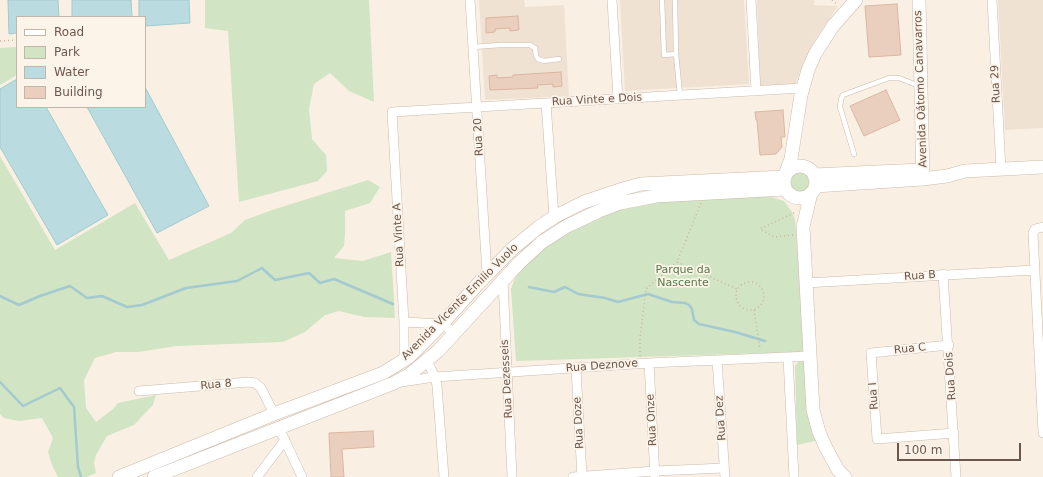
<!DOCTYPE html>
<meta charset="utf-8">
<style>
body{margin:0}
#map{position:relative;width:1043px;height:477px;overflow:hidden;background:#f9f0e3;font-family:"DejaVu Sans",sans-serif}
canvas{display:block}
.legend{position:absolute;left:16px;top:16px;width:130px;height:92px;box-sizing:border-box;background:#fcf4e8;border:1px solid #c3b5aa;margin:0;padding:5px 7px;list-style:none;font-size:12px;color:#6d574c}
.legend li{display:flex;align-items:center;gap:8px;height:20px}
.legend b{width:20px;border:1px solid #c3b5aa}
.scale{position:absolute;left:897px;top:443px;width:124px;height:18px;box-sizing:border-box;border:2px solid #6d574c;border-top:0;padding-left:5px;font-size:12px;line-height:14px;white-space:nowrap;color:#6d574c;-webkit-text-stroke:3px #fcf4e8;paint-order:stroke}
</style>
<div id="map">
<canvas width="1043" height="477"></canvas>
<ul class="legend">
<li><b style="height:5px;background:#fff"></b>Road</li>
<li><b style="height:11px;background:#d1e4c3"></b>Park</li>
<li><b style="height:11px;background:#badbdf"></b>Water</li>
<li><b style="height:11px;background:#ebcfbe"></b>Building</li>
</ul>
<div class="scale">100 m</div>
</div>
<script>
const ctx = document.querySelector('canvas').getContext('2d');
ctx.lineJoin = 'round';
function fillPath(path, color) { ctx.fillStyle = color; ctx.fill(path, 'evenodd'); }
const toPath = rows => new Path2D(rows.map(r => 'M' + r).join(''));
function trace(path, color, width, dash) { ctx.strokeStyle = color; ctx.lineWidth = width; ctx.lineCap = dash ? 'butt' : 'round'; ctx.setLineDash(dash || []); ctx.stroke(path); }
function drawText(font, color, halo, rows, align = 'center') {
  ctx.font = font + ' "DejaVu Sans",sans-serif'; ctx.lineWidth = 3.5; ctx.setLineDash([]); ctx.textBaseline = 'middle'; ctx.strokeStyle = halo; ctx.fillStyle = color; for (const [text, x, y, turn = 0] of rows) {
    ctx.save(); ctx.translate(x, y); ctx.rotate((+turn || 0) * Math.PI / 180); ctx.textAlign = isNaN(turn) ? turn : align; if (halo) ctx.strokeText(text, 0, 0); ctx.fillText(text, 0, 0); ctx.restore();
  }
}
fillPath(toPath([
 [479,0,524,0,525,7,564,5,569,96,485,100],
 [620,0,744,0,749,84,625,91],
 [757,0,814,0,814,5,838,6,815,40,804,61,795,85,760,86],
 [998,0,1043,0,1043,128,1005,130]
]), '#efe2d2');
fillPath(toPath([
 [205,0,369,0,374,102,349,91,330,73,314,84,309,109,312,139,326,155,327,171,318,181,239,202,228,31,205,28],
 [17,47,17,75,0,85,0,48],
 [0,156,55,250,135,203,169,260,231,233,245,220,272,210,368,180,380,187,370,203,345,211,345,233,344,246,334,258,363,261,391,252,395,318,364,317,339,311,325,315,305,332,283,342,177,346,138,352,116,352,95,358,84,380,86,408,96,422,113,409,118,403,156,395,153,405,134,425,107,436,96,455,94,463,96,473,87,477,58,477,52,465,48,452,53,438,42,418,19,421,4,418,0,414],
 [803,169,811,172,815,179,805,194,801,195,797,194,791,188,790,179,795,172],
 [768,196,784,201,792,212,795,220,806,349,799,352,516,361,511,289,516,275,552,240,622,206,663,199],
 [801,361,807,364,819,440,797,445,795,366,798,362]
]), '#d1e4c3');
const water = toPath([
 [8,0,58,0,59,17,17,17,17,33,9,34,8,0],
 [72,0,131,0,132,17,72,17,72,0],
 [139,0,189,0,190,23,145,26,145,17,139,17,139,0],
 [17,79,17,107,46,107,108,215,57,245,0,147,0,89,17,79],
 [145,87,209,206,157,233,87,107,145,107,145,87]
]);
fillPath(water, '#badbdf');
trace(water, '#a2cad0', 1);
trace(toPath([
 [529,287,554,292,565,287,578,294,605,298,618,302,648,294,672,302,685,303,689,305,692,309,694,320,699,324,735,332,765,341],
 [0,296,19,305,40,296,70,286,87,298,102,296,127,307,142,305,186,288,237,281,262,268,275,280,309,273,320,283,334,279,393,304],
 [0,382,23,406,60,388,74,407,78,467,81,477]
]), '#a2cad0', 2.5);
const building = toPath([
 [897,4,901,55,869,57,865,6,897,4],
 [518,16,519,30,510,31,510,28,495,29,495,32,486,33,486,18,518,16],
 [561,72,562,86,553,87,553,84,537,85,538,88,490,90,489,76,497,75,497,78,513,77,513,75,561,72],
 [886,90,900,120,864,136,850,106,886,90],
 [783,110,785,137,781,137,782,147,776,154,760,155,757,120,756,120,755,112,783,110],
 [373,431,374,447,342,449,344,477,331,477,329,433,373,431]
]);
fillPath(building, '#ebcfbe');
trace(building, '#dbb6a0', 1);
const lane = toPath([
 [662,0,664,55,676,54,680,95],
 [675,0,676,54],
 [473,47,500,45,530,45,535,48,536,56,538,59,544,61,559,59],
 [854,154,840,107,841,99,843,95,889,78,899,78,919,86]
]);
const street = toPath([
 [470,0,487,274],
 [612,0,618,99],
 [751,0,756,91],
 [992,0,1001,169],
 [546,103,554,217],
 [1043,227,1035,229,1033,233,1043,433],
 [943,274,956,477],
 [503,281,512,477],
 [806,283,1035,270],
 [404,322,442,324,455,333],
 [949,345,871,353,877,439,954,433],
 [788,358,794,477],
 [404,359,404,322,392,112,802,88],
 [717,360,725,477],
 [427,361,435,377,437,386,444,477],
 [649,363,655,477],
 [576,369,582,477],
 [401,382,435,377,649,363,811,356],
 [139,391,249,382,255,383,261,388,274,414],
 [279,428,302,477],
 [257,477,285,440],
 [573,477,655,471,724,468]
]);
const secondary = toPath([
 [919,0,923,179],
 '784 182a16 16 0 1 1 32 0a16 16 0 1 1-32 0Z',
 [786,172,791,159,801,95,808,70,815,54,833,26,856,0],
 [814,175,921,170],
 [815,186,923,179,947,176,965,171,1043,167],
 [811,193,803,227,813,410,819,432,826,448,838,470,845,477],
 [119,477,274,414,383,373,409,357,442,324,477,285,512,249,539,227,554,217,584,202,626,188,641,184,784,177],
 [154,477,394,383,409,375,438,351,519,263,542,242,567,226,599,211,620,203,656,196,785,189]
]);
trace(lane, '#cabaae', 5.5);
trace(street, '#cabaae', 10);
trace(secondary, '#cdbaac', 14);
trace(toPath([
 [832,0,838,5],
 [0,41,17,40],
 [701,203,677,262,737,289],
 [793,235,774,237,760,229,796,212],
 '736 296a14 14 0 1 1 28 0a14 14 0 1 1-28 0Z',
 [754,310,760,349],
 [640,356,640,338,646,289,677,262]
]), '#cfb2a2', 1.5, [1, 3]);
trace(lane, '#fff', 4.5);
trace(street, '#fff', 9);
trace(secondary, '#fff', 13);
drawText('11px', '#6d574c', '#fcf4e8', [
 ["Rua 29",996,84,-93],
 ["Avenida Oátomo Canavarros",921,89,-92],
 ["Rua Vinte e Dois",597,100,-3],
 ["Rua 20",479,137,-93],
 ["Rua Vinte A",399,235,-93],
 ["Rua B",920,276,-4],
 ["Avenida Vicente Emilio Vuolo",460,302,-45],
 ["Rua C",910,349,-6],
 ["Rua Deznove",602,366,-4],
 ["Rua Dois",951,376,-94],
 ["Rua Dezesseis",507,379,-93],
 ["Rua 8",216,385,-5],
 ["Rua I",874,396,-94],
 ["Rua Dez",721,418,-94],
 ["Rua Onze",652,420,-93],
 ["Rua Doze",579,423,-93]
]);
drawText('11px', '#577849', '#fcf4e8', [
 ["Parque da",683,270],
 ["Nascente",683,283]
]);
</script>
